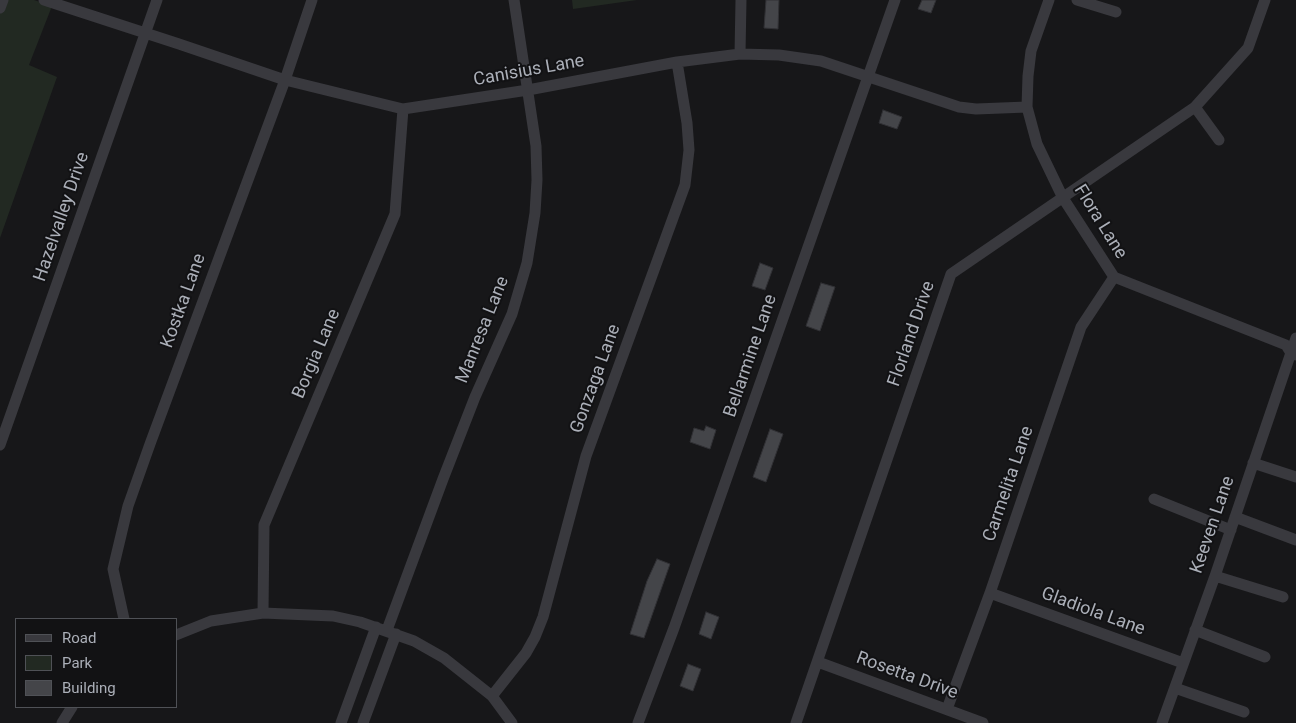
<!DOCTYPE html>
<style>
body{margin:0}
#map{position:relative;width:1296px;height:723px;overflow:hidden;background:#171719;font-family:Roboto,sans-serif}
canvas{display:block}
.legend{position:absolute;left:15px;top:618px;width:162px;height:90px;box-sizing:border-box;background:#121214;border:1px solid #4f5156;margin:0;padding:6px 9px;list-style:none;font-size:15px;color:#abafb8}
.legend li{display:flex;align-items:center;gap:10px;height:25px}
.legend b{width:25px;border:1px solid #4f5156}
</style>
<div id="map">
<canvas width="1296" height="723"></canvas>
<ul class="legend">
<li><b style="height:6px;background:#39393e"></b>Road</li>
<li><b style="height:14px;background:#222922"></b>Park</li>
<li><b style="height:14px;background:#444549"></b>Building</li>
</ul>
</div>
<script>
const ctx = document.querySelector('canvas').getContext('2d');
ctx.lineJoin = 'round';
function fillPath(path, color) { ctx.fillStyle = color; ctx.fill(path, 'evenodd'); }
const toPath = rows => new Path2D(rows.map(r => 'M' + r).join(''));
function trace(path, color, width, dash) { ctx.strokeStyle = color; ctx.lineWidth = width; ctx.lineCap = dash ? 'butt' : 'round'; ctx.setLineDash(dash || []); ctx.stroke(path); }
function drawText(font, color, halo, rows, align = 'center') {
  ctx.font = font + ' Roboto,sans-serif'; ctx.lineWidth = 4; ctx.setLineDash([]); ctx.textBaseline = 'middle'; ctx.strokeStyle = halo; ctx.fillStyle = color; for (const [text, x, y, turn = 0] of rows) {
    ctx.save(); ctx.translate(x, y); ctx.rotate((+turn || 0) * Math.PI / 180); ctx.textAlign = isNaN(turn) ? turn : align; if (halo) ctx.strokeText(text, 0, 0); ctx.fillText(text, 0, 0); ctx.restore();
  }
}
fillPath(toPath([
 [0,0,34,0,52,6,29,65,57,77,0,238],
 [572,0,637,0,573,9]
]), '#222922');
const building = toPath([
 [766,0,779,0,778,29,764,28,766,0],
 [922,0,936,0,931,13,918,9,922,0],
 [883,110,902,117,897,129,879,123,883,110],
 [760,263,773,268,765,290,752,286,760,263],
 [821,283,835,287,820,331,806,326,821,283],
 [706,426,716,430,710,449,690,442,694,428,704,431,706,426],
 [770,429,783,434,766,482,753,477,770,429],
 [657,559,670,564,644,638,630,634,647,581,657,559],
 [706,612,719,617,711,639,699,634,706,612],
 [688,664,701,669,693,691,680,686,688,664]
]);
fillPath(building, '#444549');
trace(building, '#313135', 1);
trace(toPath([
 [44,0,179,44,285,80,403,109,528,90,677,62,740,54,779,55,821,61,959,107,976,109,1027,107],
 [1049,0,1031,51,1028,76,1027,107,1037,144,1063,198,1114,277,1286,345,1291,353,1296,355],
 [1077,0,1116,12],
 [0,8,3,0],
 [740,54,741,0],
 [1195,107,1219,140],
 [0,445,157,0],
 [1253,463,1296,477],
 [1154,499,1231,530],
 [1235,517,1296,540],
 [1215,576,1283,597],
 [990,593,1183,663],
 [263,613,264,525,395,214,403,109],
 [124,619,113,569,128,506,150,444,285,80,312,0],
 [387,630,443,479,475,397,512,314,527,263,535,213,537,180,536,146,514,0],
 [1195,630,1265,657],
 [176,635,211,621,263,613,333,616,360,622,414,641,444,658,492,696,512,723],
 [818,662,983,723],
 [1175,688,1244,712],
 [492,696,526,653,535,637,543,617,586,456,685,185,689,150,687,123,677,62],
 [947,709,990,593,1081,327,1114,277],
 [62,723,72,707],
 [341,723,376,627],
 [363,723,396,634],
 [638,723,674,628,895,0],
 [796,723,951,274,1195,107,1248,48,1265,0],
 [1162,723,1215,576,1296,338]
]), '#39393e', 11);
drawText('18px', '#abafb8', '#121214', [
 ["Canisius Lane",529,71,-10],
 ["Hazelvalley Drive",62,217,-71],
 ["Flora Lane",1100,222,58],
 ["Kostka Lane",184,301,-70],
 ["Manresa Lane",483,330,-68],
 ["Florland Drive",912,334,-71],
 ["Borgia Lane",317,354,-67],
 ["Bellarmine Lane",751,356,-71],
 ["Gonzaga Lane",596,379,-70],
 ["Carmelita Lane",1009,484,-71],
 ["Keeven Lane",1213,525,-71],
 ["Gladiola Lane",1093,612,20],
 ["Rosetta Drive",907,676,20]
]);
</script>
